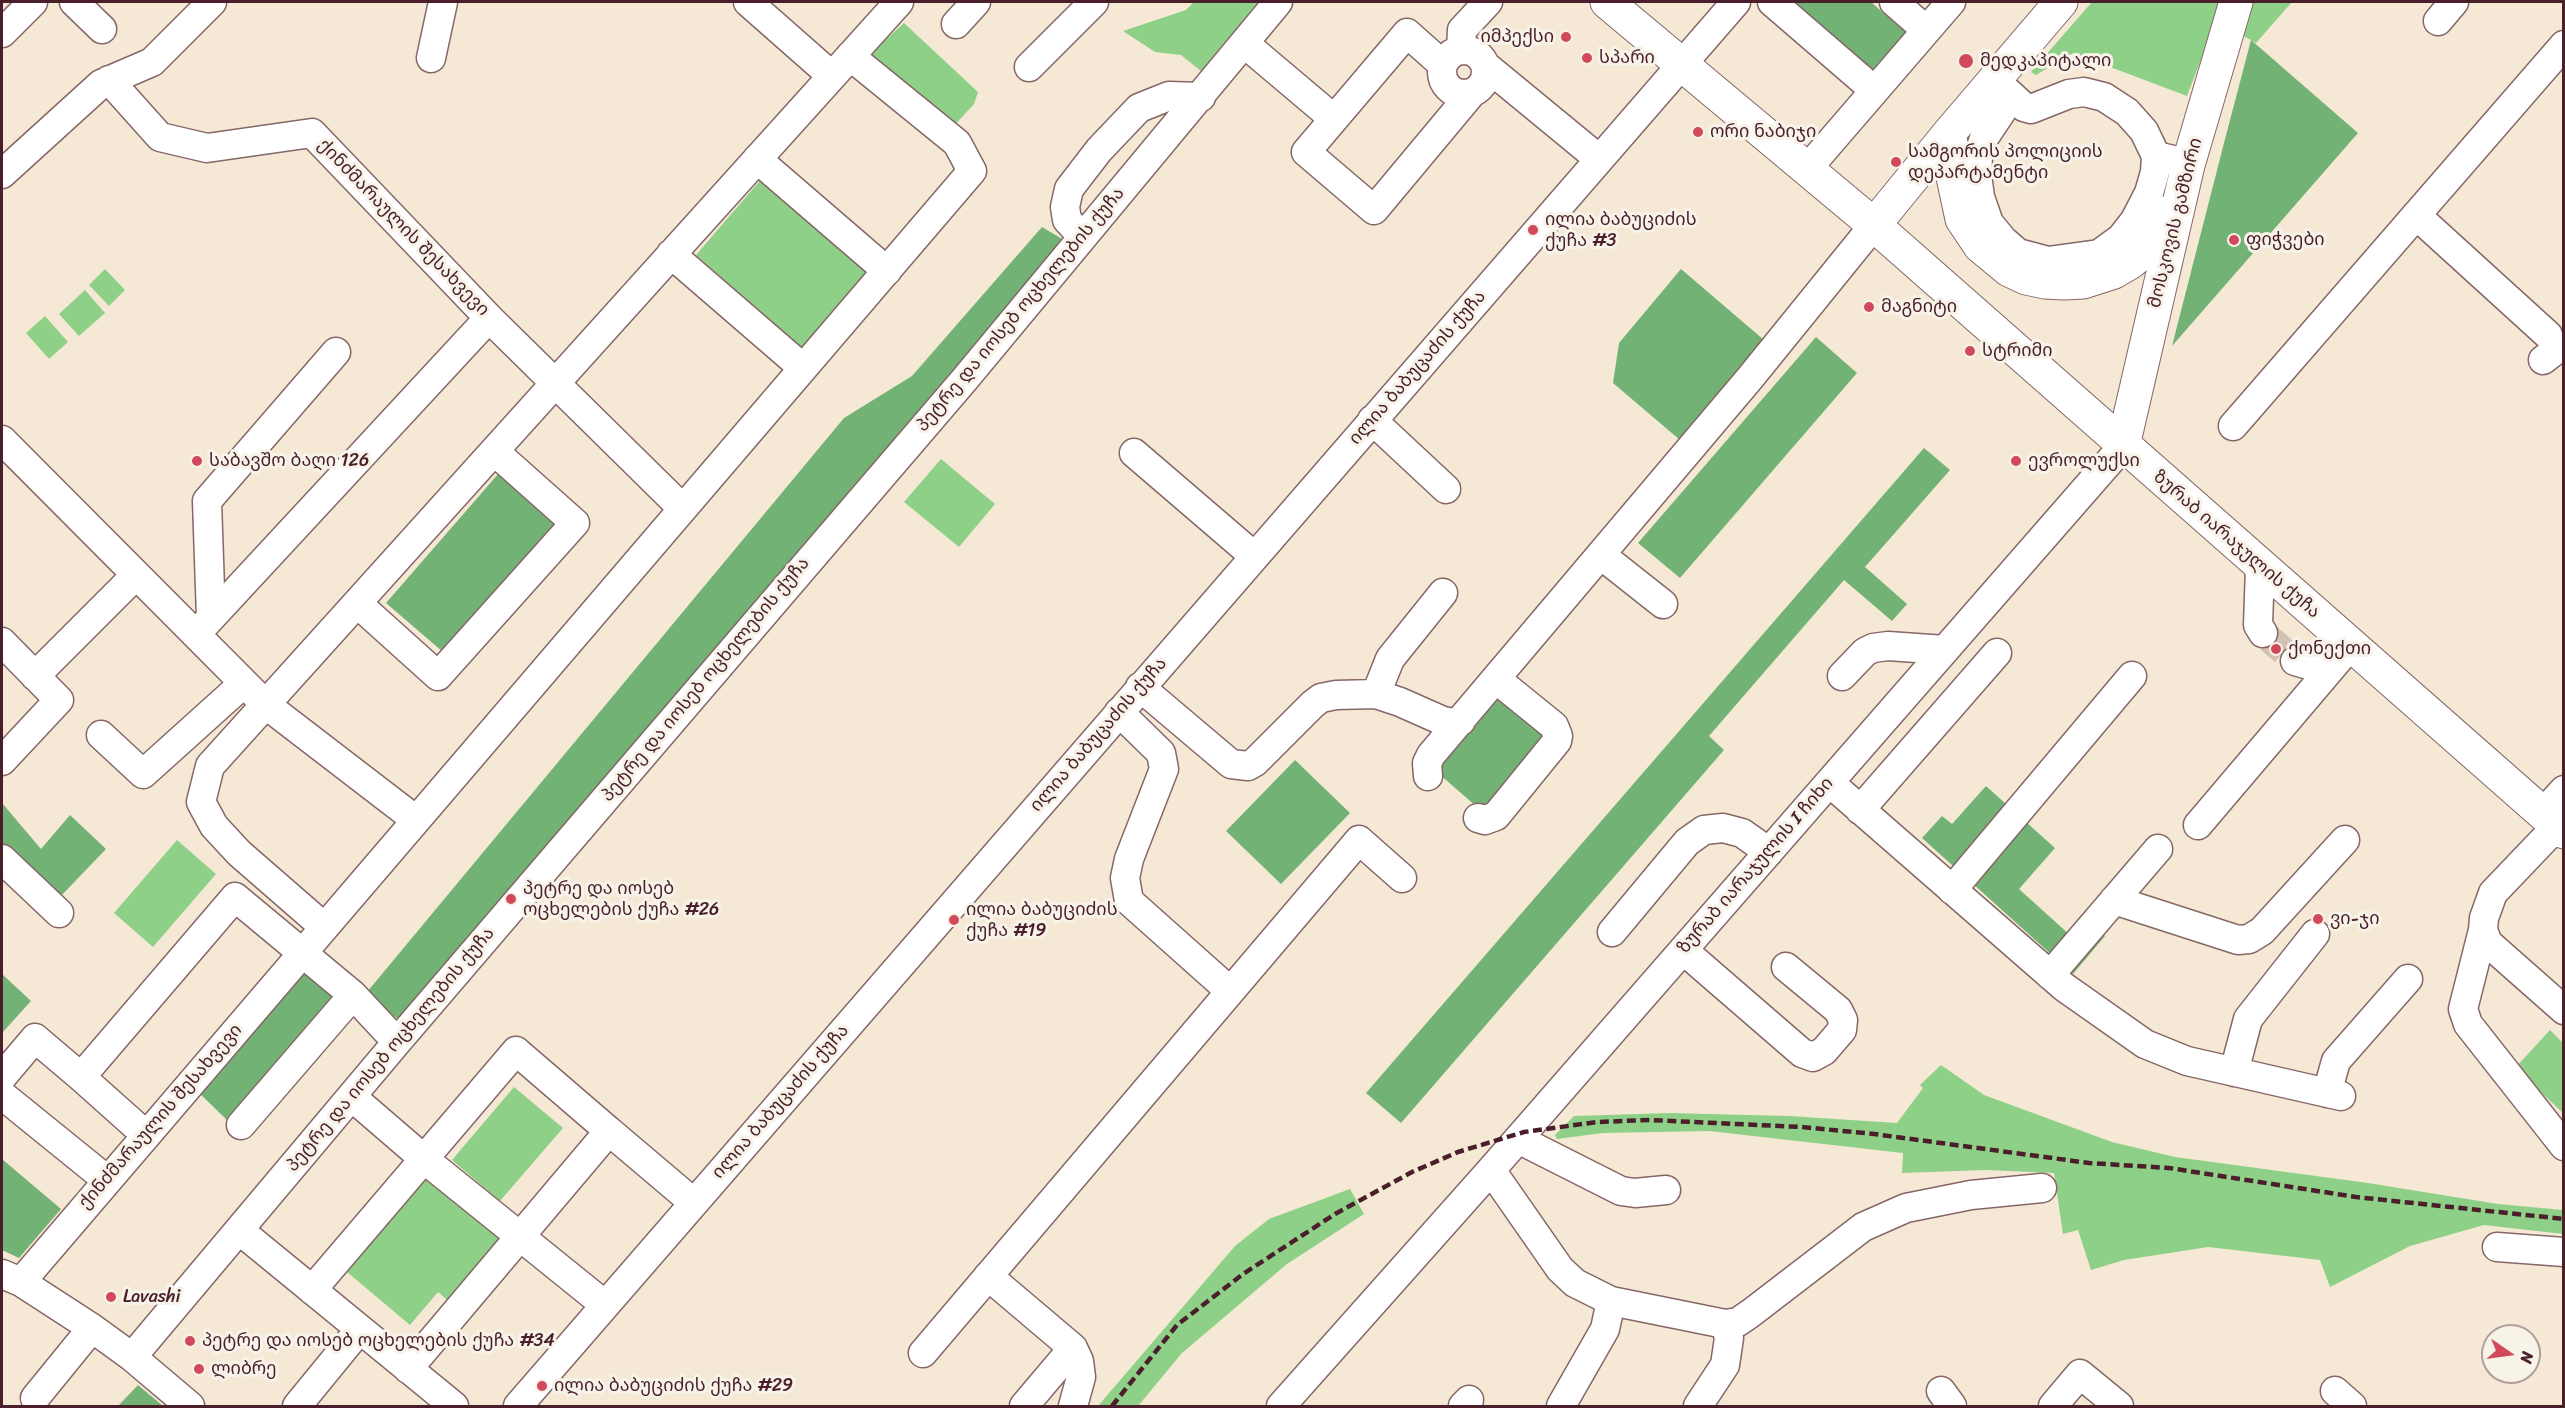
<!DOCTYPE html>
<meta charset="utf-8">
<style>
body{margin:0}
#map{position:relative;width:2565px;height:1408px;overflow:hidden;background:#f5e9d6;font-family:Sriracha,sans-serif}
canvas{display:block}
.frame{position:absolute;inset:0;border:3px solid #4a1f2b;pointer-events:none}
.north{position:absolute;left:2481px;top:1324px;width:60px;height:60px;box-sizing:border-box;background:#f7f3e8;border:2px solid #b29e9c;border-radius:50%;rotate:103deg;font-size:16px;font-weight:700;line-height:24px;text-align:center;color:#4a1f2b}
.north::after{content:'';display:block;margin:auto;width:21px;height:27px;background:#d1495b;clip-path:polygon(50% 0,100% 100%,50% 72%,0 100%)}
</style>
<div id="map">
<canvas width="2565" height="1408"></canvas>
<div class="frame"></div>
<div class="north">N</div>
</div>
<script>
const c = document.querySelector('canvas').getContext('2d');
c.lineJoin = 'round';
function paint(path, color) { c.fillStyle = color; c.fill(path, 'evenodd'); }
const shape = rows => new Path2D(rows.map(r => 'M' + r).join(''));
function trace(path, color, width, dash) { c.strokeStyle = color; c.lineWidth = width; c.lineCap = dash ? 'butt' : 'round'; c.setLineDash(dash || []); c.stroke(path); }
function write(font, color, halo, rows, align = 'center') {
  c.font = font + ' Sriracha,"Noto Sans Georgian",sans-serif'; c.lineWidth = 6; c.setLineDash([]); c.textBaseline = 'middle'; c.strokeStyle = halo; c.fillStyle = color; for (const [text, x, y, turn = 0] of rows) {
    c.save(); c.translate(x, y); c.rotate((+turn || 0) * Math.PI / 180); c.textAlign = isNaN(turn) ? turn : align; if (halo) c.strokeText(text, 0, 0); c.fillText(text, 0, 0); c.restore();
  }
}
const green = shape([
 [1194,2,1258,2,1201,71,1181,55,1155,52,1123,31,1186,10],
 [2092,2,2223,2,2187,96,2073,53,2036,75,2031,72],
 [2253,2,2292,2,2256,43,2242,35],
 [904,23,978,92,974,104,952,128,869,55],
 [764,176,873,272,805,350,696,255],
 [105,269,125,290,109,306,89,285],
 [85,290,105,313,79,336,59,314],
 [45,316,68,342,49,359,26,333],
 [941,459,995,504,959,547,904,502],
 [177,840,216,874,153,947,114,913],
 [2550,1030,2563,1043,2563,1113,2515,1068],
 [1941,1065,1984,1095,2112,1142,2175,1157,2368,1183,2498,1204,2563,1210,2563,1234,2484,1225,2410,1246,2330,1287,2320,1260,2208,1247,2124,1260,2091,1270,2078,1230,2063,1234,2054,1173,1985,1170,1902,1173,1903,1153,1709,1131,1603,1133,1557,1139,1555,1135,1574,1116,1669,1113,1789,1116,1897,1123,1923,1088,1920,1085],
 [514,1087,563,1128,500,1201,452,1160],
 [430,1173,508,1239,453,1305,438,1292,410,1325,347,1272],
 [1350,1189,1364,1214,1287,1264,1182,1353,1138,1406,1098,1406,1235,1246,1269,1219]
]);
const forest = shape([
 [1793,2,1871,2,1906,33,1871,71],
 [2251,40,2358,133,2172,346,2224,143],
 [1042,227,1064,240,412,1013,399,1019,389,1014,367,992,844,418,912,376],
 [1681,269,1764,340,1680,440,1613,383,1619,343],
 [1816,337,1857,373,1680,578,1638,543],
 [1924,448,1950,470,1865,567,1907,604,1892,621,1844,580,1709,736,1724,750,1401,1123,1366,1093],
 [499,473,556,523,443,652,386,603],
 [1495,691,1551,739,1485,814,1430,766],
 [1295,760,1350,813,1281,884,1226,831],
 [1986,786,2055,848,2019,889,2071,936,2086,919,2105,936,2073,974,1922,838,1942,816,1952,824],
 [2,803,41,849,70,815,106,849,59,898,2,843],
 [305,964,344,997,230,1123,194,1088],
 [2,974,31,1001,2,1033],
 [2,1159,61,1209,19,1258,2,1250],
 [138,1385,163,1406,118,1406]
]);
const minorTunnel = shape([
 [2263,633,2295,661]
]);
const minor = shape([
 [74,2,102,29],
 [748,2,832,76],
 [1772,2,1874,90],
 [1894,2,1926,30],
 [2438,21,2454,2],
 [956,24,976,2],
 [2,33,33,2],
 [1244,43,1334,119,1306,152,1374,210,1470,95],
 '1442 72a22 22 0 1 1 44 0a22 22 0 1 1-44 0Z',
 [1461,50,1462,30,1488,2],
 [431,58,443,2],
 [1486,66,1599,159],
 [1029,67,1094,2],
 [109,80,160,137,207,148,312,133,489,318,682,508],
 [1998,83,2024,107,2031,109,2069,94,2084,92,2104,97,2127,112,2144,131,2156,156,2173,160],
 [2012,96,1984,138,1978,157,1977,175,1980,197,1989,223,2003,240,2018,253,2048,261,2099,254,2121,238,2135,220,2149,193,2155,172,2156,156],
 [1334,119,1407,33,1443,65],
 [757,159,887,271],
 [1808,168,1951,2],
 [2,174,101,84,152,62,212,2],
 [2416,215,2548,335],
 [1083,237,1067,220,1065,207,1069,189,1099,150,1139,108,1169,96,1201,97],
 [671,254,803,368],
 [2543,360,2561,346],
 [1372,420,1446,489],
 [2233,426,2564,45],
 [2,440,265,704,416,820],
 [1134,453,1254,556],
 [1601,555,1663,604],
 [2260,567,2258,625,2263,633],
 [357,603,438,676,575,523,494,451],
 [211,618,207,501,336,352],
 [196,634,489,318],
 [2,642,59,700,2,761],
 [2295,661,2305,664,2346,648],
 [35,676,136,575],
 [1842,676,1865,652,1873,648,1888,646,1945,650],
 [1140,687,1231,764,1248,766,1255,762,1313,704,1321,698,1336,695,1376,694,1400,702,1443,721,1454,723,1461,721],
 [1376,694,1390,659,1443,593],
 [1119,712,1161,753,1164,769,1129,859,1125,878,1129,901,1230,991],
 [101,735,143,774,244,683],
 [1428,776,1427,763,1431,755,1750,378,1874,225],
 [1830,783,2064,987,2145,1044,2187,1061,2341,1096],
 [1860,810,1997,653],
 [2542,814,2564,790],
 [1478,818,1485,820,1496,816,1557,741,1558,736,1554,726,1496,679],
 [2198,825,2350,646],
 [2557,826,2493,893,2484,918,2483,930,2488,943,2564,1010],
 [2,859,59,913],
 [1952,890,2132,676],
 [2114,900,2238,940,2249,939,2262,931,2345,840],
 [324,927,239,853,214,826,201,802,210,766,899,2],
 [2483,930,2463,1009,2468,1024,2564,1146],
 [1612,932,1687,842,1704,830,1723,828,1742,833,1769,852],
 [1683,950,1802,1053,1813,1057,1824,1051,1842,1030,1843,1020,1838,1010,1786,967],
 [2050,975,2158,849],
 [2234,1072,2248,1019,2315,934],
 [2,1077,35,1038,81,1077,235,897,353,995,397,1042],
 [81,1077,146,1135],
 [2327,1093,2336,1061,2408,979],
 [2,1095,107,1180],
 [352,1097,424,1159,605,1305],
 [241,1125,353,995],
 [1518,1139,1621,1191,1635,1193,1666,1190],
 [1491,1170,1560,1269,1575,1283,1611,1301,1725,1324,1738,1322,1751,1313,1863,1227,1906,1208,1971,1195,2042,1188],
 [239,1230,454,1406],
 [2497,1247,2564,1252],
 [2,1274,21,1282,92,1328,132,1357,190,1406],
 [988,1276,1073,1348,1079,1361,1081,1377,1073,1406],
 [21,1282,972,171,957,143,850,56],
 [312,1290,516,1051,609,1131],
 [923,1353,1359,840,1402,878],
 [132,1357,397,1042,965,379,1278,2],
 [408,1369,609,1131,694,1203],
 [1941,1391,1952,1406],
 [2335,1391,2352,1406],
 [35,1398,92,1328],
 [297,1406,360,1329],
 [518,1406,1736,2],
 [1024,1406,1073,1348],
 [1281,1406,1491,1170,2123,446],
 [1463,1406,1469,1400],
 [1561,1406,1605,1329,1611,1301],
 [1698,1406,1725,1365,1729,1338,1725,1324],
 [2053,1406,2080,1374,2119,1406]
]);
const major = shape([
 [1607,2,1874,225,2564,832],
 [1950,132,1953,177,1962,219,1980,246,2009,270,2026,278,2045,282,2064,283,2083,282,2114,272,2131,262,2149,246,2169,212],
 [1874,225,1950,132,2061,2],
 [2123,446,2188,165,2236,2]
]);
const rail = shape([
 [1112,1406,1177,1325,1243,1274,1335,1214,1412,1172,1458,1152,1524,1132,1597,1122,1650,1120,1802,1127,1874,1134,2089,1163,2169,1168,2356,1197,2564,1219]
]);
const markers = [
 [1566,37,6,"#d1495b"],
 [1587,58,6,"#d1495b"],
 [1966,61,8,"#d1495b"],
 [1698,132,6,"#d1495b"],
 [1896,162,6,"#d1495b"],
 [1533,230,6,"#d1495b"],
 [2234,240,6,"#d1495b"],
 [1869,307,6,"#d1495b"],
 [1970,351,6,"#d1495b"],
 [197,461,6,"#d1495b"],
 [2016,461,6,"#d1495b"],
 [2276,649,6,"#d1495b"],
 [511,899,6,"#d1495b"],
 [2318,919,6,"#d1495b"],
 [954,920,6,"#d1495b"],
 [111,1297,6,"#d1495b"],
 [190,1341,6,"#d1495b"],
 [199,1369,6,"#d1495b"],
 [542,1386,6,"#d1495b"]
];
const poiNames = [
 ["იმპექსი",1554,37,"right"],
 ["სპარი",1599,58],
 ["მედკაპიტალი",1980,61],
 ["ორი ნაბიჯი",1710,132],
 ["სამგორის პოლიციის",1908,152],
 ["დეპარტამენტი",1908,173],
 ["ილია ბაბუციძის",1545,220],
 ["ქუჩა #3",1545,241],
 ["ფიჭვები",2246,240],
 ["მაგნიტი",1881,307],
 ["სტრიმი",1982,351],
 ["საბავშო ბაღი 126",209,461],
 ["ევროლუქსი",2028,461],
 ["ქონექთი",2288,649],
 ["პეტრე და იოსებ",523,889],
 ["ოცხელების ქუჩა #26",523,910],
 ["ილია ბაბუციძის",966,910],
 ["ქუჩა #19",966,931],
 ["ვი-ჯი",2330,919],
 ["Lavashi",123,1297],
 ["პეტრე და იოსებ ოცხელების ქუჩა #34",202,1341],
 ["ლიბრე",211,1369],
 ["ილია ბაბუციძის ქუჩა #29",554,1386]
];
const streetNames = [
 ["მოსკოვის გამზირი",2176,223,-76],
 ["ქინძმარაულის შესახვევი",403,228,46],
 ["პეტრე და იოსებ ოცხელების ქუჩა",1021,310,-50],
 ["ილია ბაბუცაძის ქუჩა",1418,368,-49],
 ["ზურაბ იარაჯულის ქუჩა",2236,545,41],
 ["პეტრე და იოსებ ოცხელების ქუჩა",706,680,-50],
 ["ილია ბაბუცაძის ქუჩა",1099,735,-49],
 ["ზურაბ იარაჯულის I ჩიხი",1756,866,-49],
 ["პეტრე და იოსებ ოცხელების ქუჩა",391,1050,-50],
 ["ილია ბაბუცაძის ქუჩა",781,1102,-49],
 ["ქინძმარაულის შესახვევი",161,1117,-49]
];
paint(green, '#8ed087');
paint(forest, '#72b274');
trace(minorTunnel, '#d3c1b4', 28, [28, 14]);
trace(minor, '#866667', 31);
trace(major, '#866667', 35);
trace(minor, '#fff', 28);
trace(major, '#fff', 33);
trace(rail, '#4a1f2b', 4.5, [9, 4.5]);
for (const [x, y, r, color] of markers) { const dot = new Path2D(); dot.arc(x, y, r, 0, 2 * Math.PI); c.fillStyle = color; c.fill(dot); trace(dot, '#f7f3e8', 2); }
write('18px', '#4a1f2b', '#f7f3e8', poiNames, 'left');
write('18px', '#4a1f2b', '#f7f3e8', streetNames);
</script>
